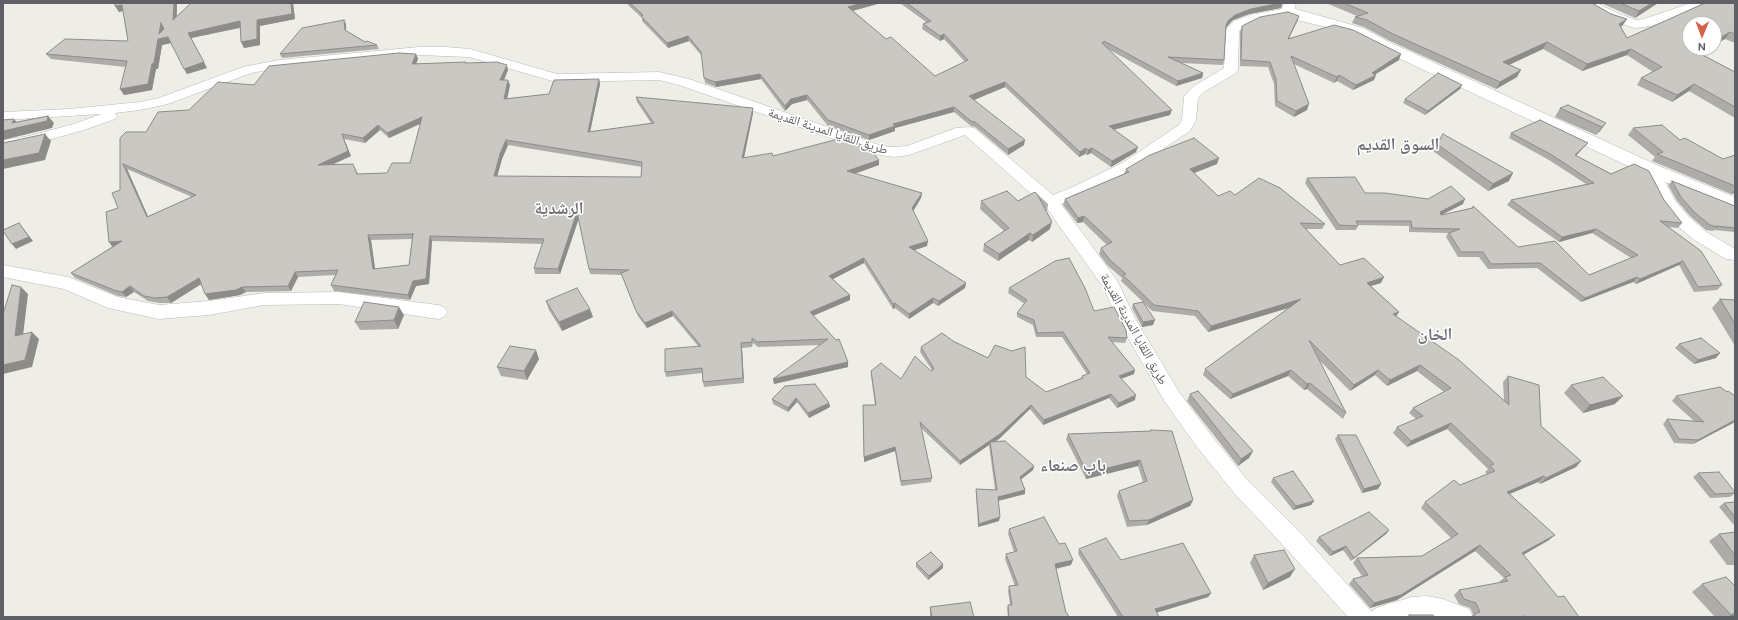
<!DOCTYPE html>
<meta charset="utf-8">
<style>
body{margin:0}
#map{position:relative;width:1738px;height:620px;overflow:hidden;background:#eeeee7;font-family:Ubuntu,sans-serif}
canvas{display:block}
.frame{position:absolute;inset:0;border:4px solid #5e6065;pointer-events:none}
.north{position:absolute;left:1682px;top:16px;width:40px;height:40px;box-sizing:border-box;background:#fff;border:1px solid #bfbfc1;border-radius:50%;rotate:181deg;font-size:11px;font-weight:700;line-height:16px;text-align:center;color:#5e6065}
.north::after{content:'';display:block;margin:auto;width:14px;height:18px;background:#d56146;clip-path:polygon(50% 0,100% 100%,50% 72%,0 100%)}
</style>
<div id="map">
<canvas width="1738" height="620"></canvas>
<div class="frame"></div>
<div class="north">N</div>
</div>
<script>
const c = document.querySelector('canvas').getContext('2d');
c.lineJoin = 'round';
const shape = rows => new Path2D(rows.map(r => 'M' + r).join(''));
function trace(path, color, width, dash) { c.strokeStyle = color; c.lineWidth = width; c.lineCap = dash ? 'butt' : 'round'; c.setLineDash(dash || []); c.stroke(path); }
function paint(path, color) { c.fillStyle = color; c.fill(path, 'evenodd'); }
function write(font, color, halo, rows, align = 'center') {
  c.font = font + ' Ubuntu,"Noto Naskh Arabic",sans-serif'; c.lineWidth = 3; c.setLineDash([]); c.textBaseline = 'middle'; c.strokeStyle = halo; c.fillStyle = color; for (const [text, x, y, turn = 0] of rows) {
    c.save(); c.translate(x, y); c.rotate((+turn || 0) * Math.PI / 180); c.textAlign = isNaN(turn) ? turn : align; if (halo) c.strokeText(text, 0, 0); c.fillText(text, 0, 0); c.restore();
  }
}
const minor = shape([
 [1284,3,1296,3,1293,15,1258,21,1244,27,1239,31,1238,70,1236,73,1204,92,1198,98,1196,120,1190,131,1134,168,1087,194,1061,204,1118,282,1135,318,1179,392,1211,435,1248,481,1297,529,1372,612,1374,609,1382,606,1412,597,1427,596,1443,599,1469,609,1473,617,1348,617,1281,543,1234,493,1197,447,1165,402,1117,319,1104,288,1045,206,965,135,909,155,894,157,880,155,679,85,659,80,556,82,469,57,419,55,279,68,251,73,168,104,140,110,115,113,117,116,115,119,84,130,30,145,3,150,3,140,29,136,74,124,101,114,3,120,3,112,69,109,140,102,159,98,243,67,279,60,419,47,446,47,470,49,557,74,659,72,689,79,882,146,894,147,907,146,956,128,969,127,974,128,1053,195,1075,186,1124,162,1179,125,1182,120,1184,97,1186,94,1194,86,1224,68,1226,30,1228,27,1234,21,1250,15,1282,9,1284,3],
 [1582,3,1597,3,1617,13,1636,20,1644,19,1691,3,1709,3,1707,6,1651,26,1635,28,1607,19,1584,6,1582,3],
 [1652,165,1657,167,1676,202,1689,217,1705,231,1735,249,1735,260,1726,259,1693,239,1677,225,1661,204,1644,170,1647,167,1652,165],
 [3,265,68,277,118,297,159,305,209,301,264,293,339,292,438,305,444,307,447,312,444,317,438,319,339,304,264,305,209,315,159,319,108,308,64,289,3,277,3,265]
]);
const tertiary = shape([
 [1289,7,1363,28,1389,42,1659,166,1735,197,1735,210,1645,174,1377,48,1351,34,1338,30,1289,18,1284,15,1281,12,1284,9,1289,7]
]);
const wall = shape([
 [115,3,177,3,177,17,191,3,293,3,295,19,260,26,260,45,244,48,240,28,191,38,207,68,187,74,171,43,162,45,158,69,156,69,152,90,124,95,126,67,51,59,46,54,128,41,123,11,119,12,115,6],
 [626,3,881,3,853,11,886,39,935,76,965,62,944,39,940,41,922,29,923,24,926,22,900,3,1283,3,1281,8,1249,14,1233,20,1226,28,1224,60,1223,65,1181,63,1203,73,1202,78,1176,86,1108,49,1170,115,1114,130,1136,152,1111,167,1091,153,1087,155,1085,154,1079,157,1005,87,974,100,1024,145,1008,155,975,127,971,126,954,112,895,128,895,131,869,140,828,126,807,100,792,104,785,111,761,79,716,87,705,83,702,56,689,41,668,48,642,21,642,18],
 [1326,3,1592,3,1611,14,1627,19,1622,26,1621,27,1627,38,1735,3,1735,43,1725,39,1714,45,1714,24,1690,48,1708,48,1699,53,1735,72,1735,118,1689,91,1672,102,1637,85,1641,78,1653,72,1627,55,1582,71,1543,49,1509,65,1517,77,1496,89,1390,41,1364,27,1352,23,1355,17,1357,16],
 [1601,3,1658,3,1635,18],
 [1299,16,1289,38,1399,60,1375,74,1374,80,1353,90,1337,81,1334,83,1294,64,1307,110,1294,117,1275,106,1274,84,1268,67,1240,66,1240,32,1242,26],
 [344,20,346,24,346,31,365,42,377,45,379,49,282,58,280,54],
 [416,54,418,59,416,64,466,63,508,70,504,80,510,85,507,99,549,94,599,79,600,84,590,132,651,123,637,102,636,97,753,113,744,157,773,156,879,165,855,174,922,193,921,198,913,211,927,246,914,250,966,283,965,288,938,306,933,303,909,319,895,308,893,309,864,263,833,279,850,295,850,300,813,316,848,362,848,367,774,384,821,345,758,347,753,343,752,347,742,348,744,383,704,387,703,382,702,373,666,377,665,372,698,346,673,316,647,328,638,316,622,275,590,274,579,218,560,274,535,274,534,268,543,244,432,241,429,284,416,286,410,300,334,291,331,285,335,275,298,277,291,291,246,292,240,295,209,300,201,284,171,303,159,303,148,301,134,292,126,297,118,296,75,278,71,273,112,247,120,190,120,138,146,132,189,110,254,85],
 [420,124,410,163,387,173,358,174,353,164,332,165,351,156,344,139,365,143,380,130,389,138],
 [508,145,642,167,641,177,497,176,502,159],
 [127,169,192,197,148,217],
 [412,239,409,265,375,269,371,240],
 [1462,85,1460,89,1425,115,1403,103,1405,99],
 [1560,108,1606,123,1600,131,1596,135,1555,117],
 [1633,128,1680,140,1723,159,1735,155,1735,193,1731,194,1652,161,1655,157,1628,135],
 [1511,133,1588,143,1584,147,1576,156,1664,200,1682,223,1678,228,1668,227,1722,285,1717,290,1694,292,1679,265,1636,284,1633,282,1581,302,1537,268,1488,269,1479,257,1458,257,1446,237,1448,233,1409,232,1409,226,1358,225,1356,230,1336,230,1305,183,1307,178,1365,193,1463,204,1441,215,1471,208,1473,206,1518,247,1589,275,1631,258,1592,233,1559,242,1507,205,1511,200,1586,184,1549,160,1509,138],
 [1437,144,1509,181,1488,191,1433,151],
 [1217,164,1194,173,1218,196,1235,195,1325,224,1322,229,1306,229,1340,265,1381,283,1371,286,1399,312,1396,316,1504,400,1503,382,1508,376,1541,426,1581,461,1576,467,1540,484,1538,482,1510,494,1549,540,1523,555,1558,597,1579,617,1471,617,1473,614,1470,608,1459,604,1454,595,1459,590,1500,583,1499,582,1504,578,1475,551,1397,600,1370,608,1349,584,1353,579,1362,576,1353,563,1357,558,1422,556,1451,538,1421,508,1425,502,1460,485,1487,474,1485,472,1488,469,1447,429,1407,447,1393,433,1397,427,1416,419,1409,413,1413,408,1444,392,1417,371,1387,386,1375,375,1350,391,1318,359,1346,413,1343,419,1307,389,1304,390,1288,376,1230,399,1203,375,1205,369,1289,308,1208,332,1195,316,1152,311,1144,303,1153,325,1142,327,1132,308,1133,304,1143,302,1121,281,1122,278,1107,265,1099,254,1101,248,1107,245,1083,222,1077,223,1063,205,1065,199,1124,174,1126,169],
 [1672,181,1735,206,1735,232,1714,230,1713,231,1706,230,1690,216,1677,201,1668,185],
 [1035,192,1048,204,1047,211,1046,210,1050,229,1032,242,1029,240,998,261,983,251,984,244,1004,231,980,209,981,201,1018,201],
 [1009,288,1094,311,1127,338,1125,343,1112,342,1134,374,1121,379,1135,400,1117,408,1109,398,1043,425,1030,409,999,439,994,442,1034,466,1033,470,1021,479,1025,490,1025,494,998,501,999,521,978,527,976,493,976,489,995,490,989,445,960,465,921,428,932,478,931,482,901,486,895,451,864,462,863,405,875,405,871,375,871,371,901,379,931,371,932,370,920,352,921,347,953,341,1026,377,1046,392,1081,378,1082,376,1087,374,1062,337,1036,337,1033,325,1017,317,1017,313,1025,304,1008,293],
 [1720,299,1735,300,1735,346,1712,308],
 [546,301,593,317,562,331,549,310],
 [404,315,398,329,360,330,355,322],
 [1679,344,1716,358,1694,364,1675,348],
 [539,359,527,380,501,376,497,367],
 [815,384,829,403,830,407,809,418,797,402,788,412,773,404,772,399],
 [1571,385,1615,404,1583,413,1564,393],
 [1727,392,1735,396,1735,422,1693,444,1674,443,1663,424,1667,419,1694,421,1672,401,1676,396],
 [1190,394,1253,451,1249,458,1238,466,1187,401],
 [1151,430,1193,500,1190,506,1147,525,1127,527,1117,496,1119,491,1143,482,1138,466,1086,479,1066,439,1068,434,1151,431],
 [1338,435,1381,484,1378,489,1362,493,1335,439],
 [1698,473,1735,492,1735,493,1730,497,1710,498,1693,477],
 [1273,478,1314,501,1311,505,1293,510,1271,482],
 [1735,502,1735,524,1733,524,1719,507,1724,503],
 [1009,529,1071,565,1056,569,1066,613,1069,617,1008,617,1007,610,1008,605,1010,605,1008,591,1009,586,1015,586,1005,559,1006,554,1014,552,1008,534],
 [1389,530,1386,534,1351,561,1343,550,1330,556,1316,541,1319,537],
 [1735,532,1735,565,1727,565,1709,541,1719,534],
 [1079,549,1121,560,1211,593,1208,597,1156,613,1159,617,1118,617,1078,554],
 [1254,555,1290,577,1263,590,1250,563],
 [916,563,943,564,943,568,928,580,916,567],
 [1702,584,1735,617,1715,617,1692,592],
 [930,607,974,617,930,617]
]);
const shadedWall = shape([
 [174,3,177,3,176,26,173,20],
 [291,3,293,3,295,19,260,26,260,45,244,48,241,42,257,20],
 [862,3,881,3,848,12,848,7],
 [1282,3,1281,8,1249,14,1233,20,1227,26,1224,30,1226,25,1228,21,1235,15,1251,9],
 [1652,3,1658,3,1635,18,1639,11],
 [122,5,126,10,119,12,115,6],
 [1299,16,1297,22,1286,44,1288,39],
 [1627,19,1622,26,1615,30,1619,24],
 [344,20,346,24,346,34,345,30],
 [240,21,243,27,191,38,207,68,187,74,184,69,188,33],
 [161,23,171,43,162,45,158,69,156,69,152,90,124,95,120,89,152,64],
 [1730,32,1725,39,1714,45,1714,41],
 [944,34,944,39,940,41,940,36],
 [688,36,689,41,668,48,667,43],
 [1547,42,1543,49,1500,69,1503,62],
 [1700,48,1708,48,1690,58,1695,51],
 [1631,49,1627,55,1582,71,1587,64],
 [416,54,418,59,414,69,412,64],
 [1401,54,1399,60,1371,77,1376,75,1374,80,1353,90,1356,85,1372,73],
 [507,65,508,70,502,85,500,80],
 [1521,70,1517,77,1496,89,1500,82],
 [1203,73,1202,78,1176,86,1178,81],
 [760,74,761,79,716,87,715,82],
 [1339,75,1337,81,1334,83,1337,77],
 [599,79,600,84,589,137,588,132],
 [508,80,510,85,506,104,504,99],
 [1005,82,1005,87,969,102,969,96],
 [1694,84,1689,91,1672,102,1677,95],
 [1462,85,1460,89,1425,115,1428,111],
 [807,95,807,100,792,104,785,111,785,106,791,99],
 [1309,104,1307,110,1294,117,1296,111],
 [954,107,954,112,895,128,895,131,869,140,869,135,893,124],
 [753,108,753,113,743,163,742,158],
 [1172,110,1170,115,1108,131,1109,126],
 [48,116,54,123,52,128,3,140,3,131,12,123,14,119,20,126],
 [422,117,424,122,389,138,387,133],
 [1606,123,1600,131,1596,135,1602,127],
 [378,125,380,130,365,143,363,138],
 [45,134,51,141,45,160,3,169,3,160],
 [342,134,351,156,320,170,318,165],
 [506,140,508,145,502,159,496,181,494,176,500,154],
 [1025,140,1024,145,1008,155,1008,149],
 [1588,143,1584,147,1572,160,1575,155],
 [1138,147,1136,152,1111,167,1112,161],
 [1086,148,1085,154,1079,157,1080,152],
 [1092,148,1091,153,1087,155,1088,150],
 [1219,158,1217,164,1189,175,1190,169],
 [879,160,879,165,847,176,847,171],
 [123,164,127,169,151,223,147,217],
 [1513,173,1509,181,1488,191,1493,184],
 [1735,190,1735,193,1731,194],
 [922,193,921,198,912,213,912,208],
 [1465,199,1463,204,1437,217,1440,212],
 [577,212,579,218,560,274,558,269],
 [1084,216,1083,222,1077,223,1078,218],
 [1052,222,1050,229,1032,242,1033,235],
 [19,223,33,241,16,249,12,244],
 [1596,229,1592,233,1559,242,1562,237],
 [1030,233,1029,240,998,261,999,254],
 [368,235,371,240,376,275,373,269],
 [430,236,432,241,429,284,416,286,410,300,408,295],
 [122,241,113,248,109,242],
 [928,241,927,246,909,252,909,247],
 [864,258,864,263,829,281,829,276],
 [1683,261,1679,265,1636,284,1640,279],
 [295,272,298,277,291,291,288,286],
 [1384,277,1381,283,1364,288,1367,283],
 [1637,277,1633,282,1581,302,1585,298],
 [199,278,203,283,171,303,167,297],
 [966,283,965,288,938,306,939,301],
 [130,286,134,292,126,297,122,292],
 [21,287,28,294,22,344,15,336],
 [242,287,246,292,240,295,209,300,205,294],
 [850,295,850,300,810,317,810,312],
 [933,298,933,303,909,319,909,314],
 [1301,299,1298,305,1208,332,1211,326],
 [895,303,895,308,893,309,893,304],
 [399,307,404,315,398,329,394,320],
 [590,309,593,317,562,331,559,322],
 [672,311,673,316,647,328,645,323],
 [1399,312,1395,318,1393,314],
 [1155,320,1153,325,1142,327,1143,322],
 [32,332,39,339,32,367,3,374,3,365],
 [741,343,742,348,744,383,743,378],
 [536,350,539,359,527,380,524,371],
 [1720,353,1716,358,1694,364,1698,360],
 [848,362,848,367,774,384,773,379],
 [1420,365,1417,371,1387,386,1390,380],
 [1135,370,1134,374,1117,380,1119,376],
 [1291,370,1288,376,1230,399,1233,394],
 [1378,370,1375,375,1350,391,1354,385],
 [1310,383,1307,389,1304,390,1307,384],
 [1111,394,1109,398,1043,425,1044,420],
 [1136,395,1135,400,1117,408,1119,403],
 [1623,396,1615,404,1583,413,1590,405],
 [796,398,797,402,788,412,788,408],
 [829,403,830,407,809,418,808,413],
 [1031,405,1030,409,999,439,990,445,990,442,989,445,960,465,960,461],
 [1735,420,1735,422,1693,444,1698,440],
 [1451,423,1447,429,1407,447,1411,441],
 [895,447,895,451,864,462,864,457],
 [1253,451,1249,458,1238,466,1241,459],
 [1140,460,1138,466,1086,479,1087,473],
 [1581,461,1576,467,1540,484,1546,478],
 [1034,466,1033,470,1019,481,1020,477],
 [1544,476,1538,482,1502,497,1507,492],
 [1381,484,1378,489,1362,493,1364,489],
 [1025,490,1025,494,997,501,998,497],
 [1193,500,1190,506,1147,525,1149,520],
 [1314,501,1311,505,1293,510,1296,506],
 [1000,517,999,521,978,527,979,524],
 [1389,530,1386,534,1351,561,1354,558],
 [1555,535,1549,540,1516,559,1522,553],
 [1480,545,1475,551,1397,600,1370,608,1374,603],
 [1346,546,1343,550,1330,556,1333,552],
 [1073,560,1071,565,1053,569,1055,564],
 [943,564,943,568,928,580,929,576],
 [1295,569,1290,577,1263,590,1268,583],
 [1211,593,1208,597,1152,614,1155,609],
 [1735,613,1735,617,1727,617]
]);
const building = shape([
 [115,3,174,3,173,20,191,3,291,3,292,14,257,20,257,39,241,42,240,21,188,33,204,62,184,69,168,37,158,39,154,63,152,64,148,84,120,89,127,61,46,54,65,39,128,41,122,5,115,6,115,3],
 [161,23,164,29,159,34,161,23],
 [630,3,862,3,848,7,886,39,891,37,935,76,968,60,944,34,940,36,923,24,931,21,907,3,1281,3,1251,9,1235,15,1228,21,1226,25,1224,60,1168,57,1203,73,1178,81,1104,41,1102,43,1172,110,1109,126,1138,147,1112,161,1092,148,1088,150,1086,148,1080,152,1005,82,969,96,1025,140,1008,149,975,122,971,121,954,107,893,124,895,126,869,135,828,120,807,95,791,99,785,106,760,74,715,82,704,78,701,52,688,36,667,43,641,16,643,15,630,3],
 [1344,3,1592,3,1611,14,1627,19,1619,24,1627,38,1705,3,1735,3,1735,34,1730,32,1714,41,1714,24,1690,24,1690,48,1700,48,1695,51,1735,72,1735,107,1694,84,1677,95,1641,78,1662,67,1631,49,1587,64,1547,42,1503,62,1521,70,1500,82,1393,34,1367,20,1355,17,1368,13,1344,3],
 [1620,3,1652,3,1639,11,1620,3],
 [1288,12,1299,16,1288,39,1334,25,1353,30,1401,54,1372,73,1376,75,1356,85,1339,75,1337,77,1291,56,1309,104,1296,111,1277,101,1276,79,1270,62,1241,60,1242,26,1260,17,1288,12],
 [344,20,345,30,365,42,367,41,377,45,280,54,302,28,344,20],
 [399,53,416,54,412,64,466,62,465,63,497,62,507,65,500,80,508,80,504,99,549,94,554,80,599,79,588,132,654,123,636,97,753,108,742,158,772,153,773,156,842,138,868,147,879,160,847,171,922,193,912,208,928,241,909,247,966,283,939,301,933,298,909,314,895,303,893,304,864,258,829,276,850,295,810,312,836,340,839,339,848,362,773,379,828,339,757,342,752,338,752,342,741,343,743,378,703,382,702,368,665,372,665,349,701,346,672,311,645,323,636,311,621,273,629,270,589,269,577,212,558,269,534,268,544,239,430,236,426,279,413,281,408,295,331,285,338,270,295,272,288,286,242,287,236,290,205,294,199,278,167,297,155,298,144,296,130,286,122,292,114,290,71,273,122,241,109,242,106,212,118,208,112,193,120,190,120,138,126,132,146,132,158,112,189,110,218,82,254,85,269,66,399,53],
 [422,117,410,163,392,163,387,173,357,174,353,164,318,165,348,151,342,134,363,138,378,125,387,133,422,117],
 [506,140,642,162,641,177,494,176,500,154,506,140],
 [123,164,196,195,147,217,123,164],
 [413,234,409,265,373,269,368,235,413,234],
 [1438,73,1462,85,1428,111,1405,99,1438,73],
 [1568,105,1606,123,1602,127,1560,108,1568,105],
 [48,116,47,121,3,131,3,120,14,119,12,123,48,116],
 [1540,120,1588,143,1575,155,1611,174,1634,164,1649,171,1664,200,1682,223,1660,221,1701,251,1722,285,1698,287,1683,261,1640,279,1637,277,1585,298,1540,263,1491,264,1483,252,1461,252,1449,233,1460,229,1412,228,1411,221,1356,221,1358,226,1339,225,1307,178,1355,177,1365,193,1385,193,1428,199,1451,186,1465,199,1440,212,1441,215,1473,208,1473,206,1518,247,1555,241,1589,275,1638,255,1596,229,1562,237,1511,200,1594,183,1552,155,1511,133,1540,120],
 [1662,125,1680,140,1685,138,1723,159,1735,155,1735,186,1657,154,1663,152,1633,128,1662,125],
 [45,134,39,153,3,160,3,143,45,134],
 [1443,134,1513,173,1493,184,1437,144,1443,134],
 [1194,138,1219,158,1190,169,1218,196,1230,191,1235,195,1259,178,1280,188,1325,224,1300,223,1340,265,1364,258,1384,277,1367,283,1399,312,1393,314,1459,360,1509,405,1508,376,1539,385,1541,426,1581,461,1546,478,1544,476,1507,492,1555,535,1522,553,1558,597,1564,596,1579,617,1526,617,1525,616,1518,617,1476,617,1474,614,1480,612,1476,603,1464,599,1459,590,1508,581,1505,577,1511,575,1480,545,1401,595,1374,603,1353,579,1368,575,1357,558,1422,556,1458,534,1425,502,1454,480,1460,485,1495,471,1490,466,1494,464,1451,423,1411,441,1397,427,1423,416,1413,408,1451,388,1420,365,1390,380,1378,370,1354,385,1309,340,1346,413,1310,383,1307,384,1291,370,1233,394,1205,369,1301,299,1211,326,1198,311,1154,305,1123,275,1126,274,1109,259,1101,248,1112,242,1084,216,1078,218,1065,199,1129,172,1126,169,1150,155,1194,138],
 [1672,181,1735,206,1735,228,1716,226,1717,227,1710,225,1694,212,1681,197,1672,181],
 [1007,191,1018,201,1035,192,1037,194,1052,222,1033,235,1030,233,999,254,984,244,1009,228,981,201,1007,191],
 [19,223,29,237,12,244,3,231,3,230,19,223],
 [1069,258,1085,288,1094,311,1114,307,1126,330,1127,338,1108,337,1135,370,1119,376,1136,395,1119,403,1111,394,1044,420,1031,405,1000,434,960,461,920,422,932,478,901,481,895,447,864,457,863,405,876,405,871,371,881,363,901,379,915,356,931,371,934,369,921,347,942,333,953,341,988,358,995,345,1012,351,1025,347,1026,377,1046,392,1083,378,1082,376,1090,373,1063,332,1037,333,1034,320,1017,313,1027,300,1009,288,1055,261,1069,258],
 [12,285,21,287,15,336,32,332,25,360,3,365,3,314,12,285],
 [577,288,590,309,559,322,546,301,577,288],
 [1720,299,1735,300,1735,324,1720,299],
 [364,302,399,307,394,320,355,322,364,302],
 [1143,302,1155,320,1143,322,1133,304,1143,302],
 [1701,338,1720,353,1698,360,1679,344,1701,338],
 [510,346,536,350,524,371,497,367,510,346],
 [1603,377,1623,396,1590,405,1571,385,1603,377],
 [815,384,829,403,808,413,796,398,788,408,772,399,785,386,815,384],
 [1720,387,1727,392,1728,391,1735,396,1735,420,1698,440,1679,439,1667,419,1704,422,1676,396,1720,387],
 [1198,391,1253,451,1241,459,1190,394,1198,391],
 [1151,430,1172,431,1193,500,1149,520,1129,521,1119,491,1147,481,1140,460,1087,473,1068,434,1151,431,1151,430],
 [1338,435,1356,435,1381,484,1364,489,1338,435],
 [1005,441,1034,466,1020,477,1025,490,998,497,1000,517,979,524,976,489,997,490,990,442,1005,441],
 [1293,471,1314,501,1296,506,1273,478,1293,471],
 [1719,472,1735,492,1735,493,1715,494,1698,473,1719,472],
 [1735,502,1735,517,1724,503,1735,502],
 [1369,512,1389,530,1354,558,1346,546,1333,552,1319,537,1369,512],
 [1044,517,1059,544,1065,543,1073,560,1055,564,1066,613,1067,613,1069,617,1009,617,1008,605,1012,605,1009,586,1018,585,1006,554,1017,551,1009,529,1044,517],
 [1735,532,1735,555,1719,534,1735,532],
 [1106,538,1121,560,1183,543,1211,593,1155,609,1159,617,1123,617,1079,549,1106,538],
 [1284,550,1295,569,1268,583,1254,555,1284,550],
 [931,552,943,564,929,576,916,563,931,552],
 [1726,577,1735,586,1735,613,1731,615,1702,584,1726,577],
 [970,602,974,617,932,617,930,607,970,602],
 [1409,615,1433,615,1434,617,1410,617,1409,615]
]);
const streetNames = [
 ["طريق اللقايا المدينة القديمة",828,131,18],
 ["طريق اللقايا المدينة القديمة",1134,329,61]
];
const districtNames = [
 ["السوق القديم",1398,144],
 ["الرشدية",559,208],
 ["الخان",1435,334],
 ["باب صنعاء",1073,465]
];
trace(minor, '#b7b8bb', 1);
trace(tertiary, '#b7b8bb', 1);
paint(minor, '#fff');
paint(tertiary, '#fff');
paint(wall, '#aeaca8');
paint(shadedWall, '#8d8c88');
paint(building, '#cac8c3');
trace(building, '#8d8c88', 1);
write('13px', '#5e6065', '#fff', streetNames);
write('bold 17px', '#6f7277', '#fff', districtNames);
</script>
